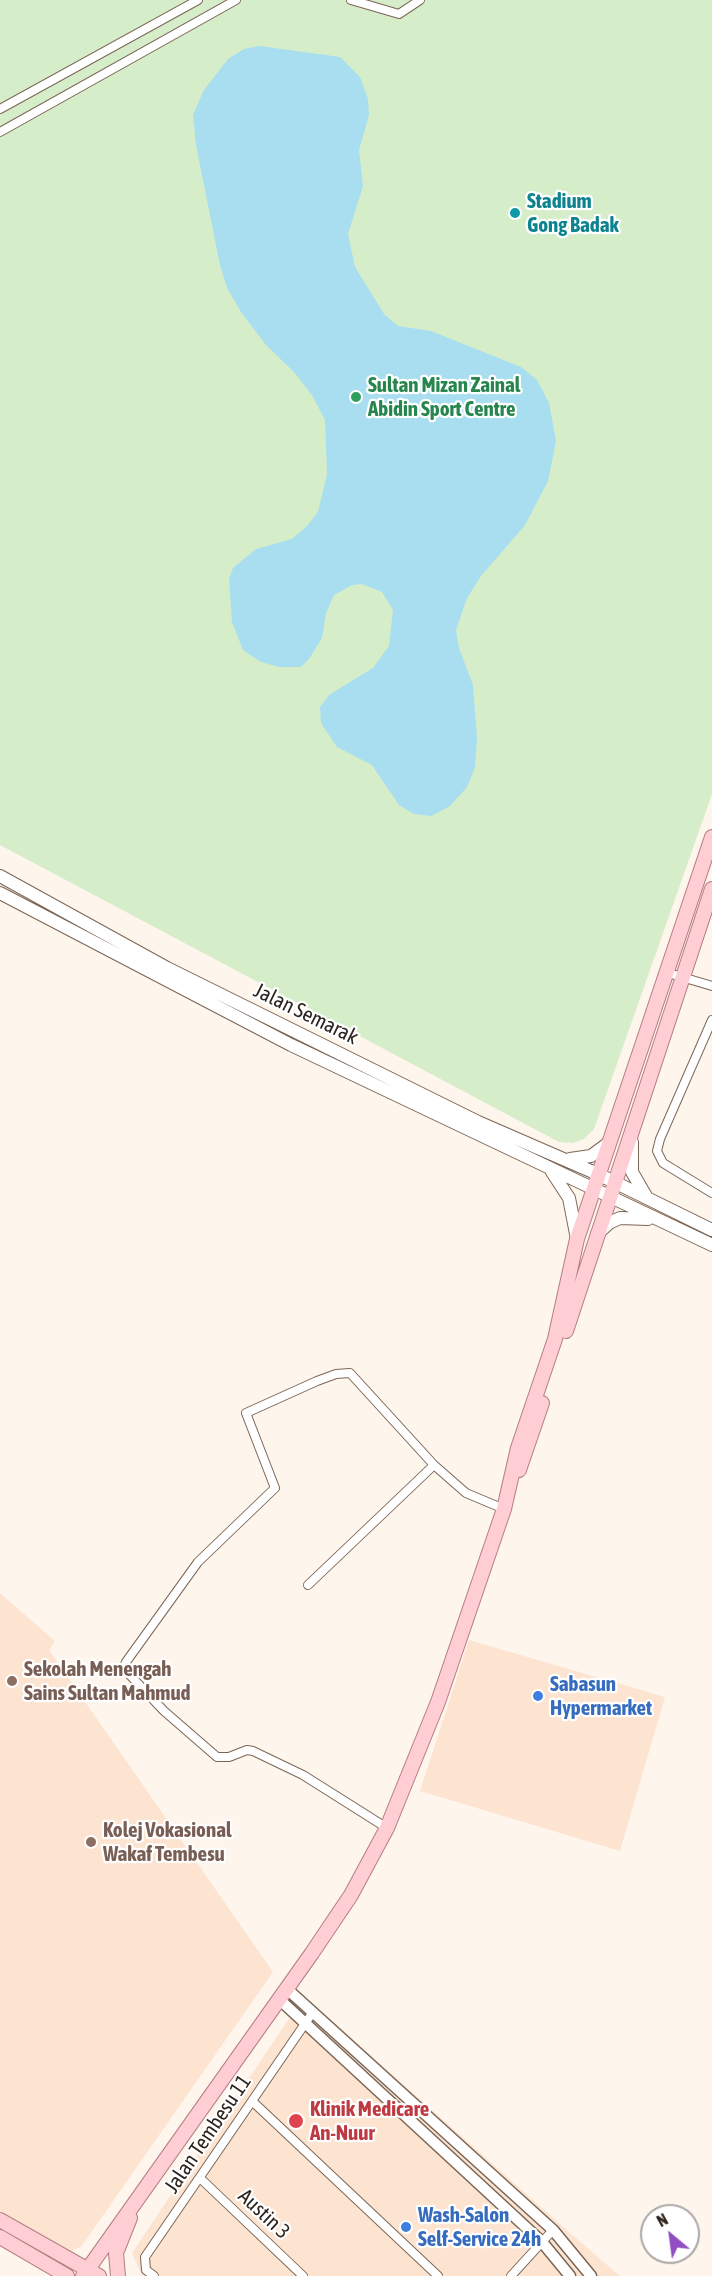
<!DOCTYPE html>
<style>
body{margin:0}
#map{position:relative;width:712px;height:2276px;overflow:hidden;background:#fef5ed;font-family:"Asap Condensed",sans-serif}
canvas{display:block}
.north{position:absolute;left:640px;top:2204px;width:60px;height:60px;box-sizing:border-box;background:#fff;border:2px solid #aba7a5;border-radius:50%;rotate:331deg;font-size:16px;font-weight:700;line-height:24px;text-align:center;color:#2d241d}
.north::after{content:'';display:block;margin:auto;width:21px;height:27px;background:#914ec3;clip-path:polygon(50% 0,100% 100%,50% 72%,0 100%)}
</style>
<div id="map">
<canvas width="712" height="2276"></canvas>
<div class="north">N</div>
</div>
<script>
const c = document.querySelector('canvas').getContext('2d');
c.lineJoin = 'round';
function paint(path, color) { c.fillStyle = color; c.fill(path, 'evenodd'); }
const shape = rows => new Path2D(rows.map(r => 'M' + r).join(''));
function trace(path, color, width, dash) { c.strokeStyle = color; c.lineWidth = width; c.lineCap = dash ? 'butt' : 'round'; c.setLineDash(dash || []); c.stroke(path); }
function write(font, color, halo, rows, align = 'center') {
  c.font = font + ' "Asap Condensed",sans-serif'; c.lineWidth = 4.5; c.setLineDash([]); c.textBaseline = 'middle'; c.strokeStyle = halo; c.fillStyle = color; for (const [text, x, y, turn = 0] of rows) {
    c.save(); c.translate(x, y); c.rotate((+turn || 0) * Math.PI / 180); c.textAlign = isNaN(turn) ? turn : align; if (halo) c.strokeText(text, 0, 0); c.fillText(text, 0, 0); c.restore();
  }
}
const built = shape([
 [0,1593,55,1641,49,1650,273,1972,81,2247,70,2251,0,2211],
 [469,1640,665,1697,620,1851,420,1791],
 [304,1996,569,2232,620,2276,142,2276,132,2253]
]);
const green = shape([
 [0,0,712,0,712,794,594,1129,584,1139,573,1143,559,1142,0,845]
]);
const water = shape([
 [260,46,340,57,360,77,368,99,369,115,359,150,363,186,348,234,355,267,384,314,398,326,431,331,521,367,537,380,549,403,556,441,548,481,525,525,481,576,467,598,456,630,459,648,473,685,477,738,475,767,467,787,450,806,431,816,414,814,399,805,372,765,337,747,321,723,320,707,329,695,373,668,389,646,393,610,382,592,362,584,352,585,334,595,326,613,322,638,309,659,301,667,279,667,261,662,243,650,232,622,229,579,233,568,256,549,292,539,307,526,318,512,327,474,325,420,312,395,294,372,266,345,241,312,227,288,220,265,196,145,193,115,204,90,228,59,244,49]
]);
const minor = shape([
 [351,0,399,14,420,0],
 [0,109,198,0],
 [0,132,236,0],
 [665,972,712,986],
 [712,1020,660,1139,657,1151,663,1163,712,1193],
 [308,1585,434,1465],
 [387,1828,303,1775,253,1751,247,1750,229,1757,217,1757,164,1711,128,1673,124,1667,126,1662,198,1562,275,1488,246,1413,317,1381,336,1374,350,1373,434,1465,466,1493,504,1509],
 [252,2101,438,2276],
 [200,2178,303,2276],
 [154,2276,146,2270,145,2257,313,2012],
 [511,2276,553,2230]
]);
const tertiary = shape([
 [286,1988,553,2230,591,2276],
 [279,1999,542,2242,570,2276]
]);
const secondary = shape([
 [0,876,167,968,478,1122,600,1175,712,1230],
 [0,893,291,1045,712,1245],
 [632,1142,632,1172,647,1198],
 [570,1159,591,1156,610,1142],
 [552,1172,569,1198,577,1239],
 [597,1234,609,1223,620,1218,648,1219]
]);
const primary = shape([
 [566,1331,712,889],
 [519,1470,542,1403],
 [0,2220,99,2276],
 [0,2237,67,2276],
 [83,2276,312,1953,351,1895,387,1828,438,1702,504,1509,518,1448,555,1339,577,1239,712,837],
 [118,2276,116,2253,130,2218]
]);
const markers = [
 [515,213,6,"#0f9aa8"],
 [356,397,6,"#2e9e5b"],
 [12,1681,6,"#8d6e63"],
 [538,1696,6,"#3f7fe0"],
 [91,1842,6,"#8d6e63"],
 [296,2121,8,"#e0444e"],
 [406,2227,6,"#3f7fe0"]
];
const cultureNames = [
 ["Stadium",527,201],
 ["Gong Badak",527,225]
];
const leisureNames = [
 ["Sultan Mizan Zainal",368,385],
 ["Abidin Sport Centre",368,409]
];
const streetNames = [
 ["Jalan Semarak",306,1014,26],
 ["Jalan Tembesu 11",208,2134,-56],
 ["Austin 3",264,2214,43]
];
const educationNames = [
 ["Sekolah Menengah",24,1669],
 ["Sains Sultan Mahmud",24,1693],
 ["Kolej Vokasional",103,1830],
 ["Wakaf Tembesu",103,1854]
];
const shopNames = [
 ["Sabasun",550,1684],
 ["Hypermarket",550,1708],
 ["Wash-Salon",418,2215],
 ["Self-Service 24h",418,2239]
];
const healthNames = [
 ["Klinik Medicare",310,2109],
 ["An-Nuur",310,2133]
];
paint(built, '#fde4d1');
paint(green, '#d5edc9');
paint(water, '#a8def0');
trace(minor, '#7b6656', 10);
trace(tertiary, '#7b6656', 13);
trace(secondary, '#7b6656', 14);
trace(primary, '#b47e81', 16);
trace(minor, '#fff', 8);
trace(tertiary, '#fff', 10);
trace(secondary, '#fff', 12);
trace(primary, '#feced4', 14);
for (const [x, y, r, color] of markers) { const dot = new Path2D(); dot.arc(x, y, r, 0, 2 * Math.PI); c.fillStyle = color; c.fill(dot); trace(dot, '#fff', 2); }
write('bold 21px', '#0d838f', '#fff', cultureNames, 'left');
write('bold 21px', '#27864d', '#fff', leisureNames, 'left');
write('21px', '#2d241d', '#fff', streetNames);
write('bold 21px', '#785e54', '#fff', educationNames, 'left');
write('bold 21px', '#366cbe', '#fff', shopNames, 'left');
write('bold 21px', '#be3a42', '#fff', healthNames, 'left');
</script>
